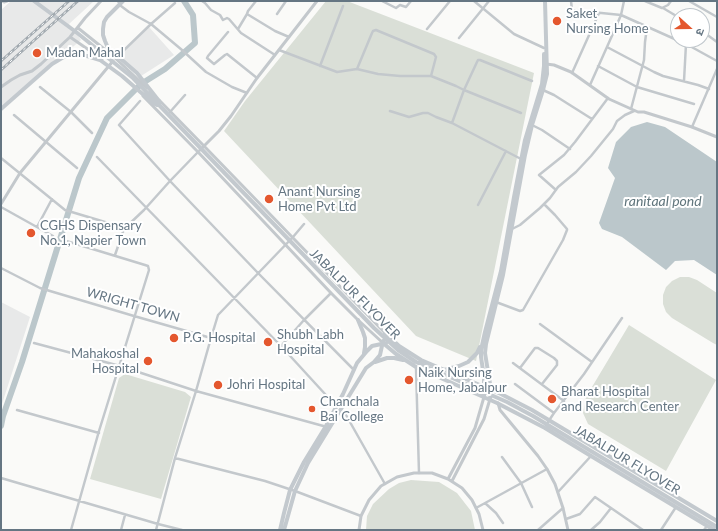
<!DOCTYPE html>
<meta charset="utf-8">
<style>
body{margin:0}
#map{position:relative;width:718px;height:531px;overflow:hidden;background:#fafaf8;font-family:Lato,"Noto Sans Devanagari",sans-serif}
canvas{display:block}
.frame{position:absolute;inset:0;border:2px solid #657683;pointer-events:none}
.north{position:absolute;left:670px;top:8px;width:40px;height:40px;box-sizing:border-box;background:#fff;border:1px solid #c1c8cd;border-radius:50%;rotate:111deg;font-size:11px;font-weight:700;line-height:16px;text-align:center;color:#657683}
.north::after{content:'';display:block;margin:auto;width:14px;height:18px;background:#e4572e;clip-path:polygon(50% 0,100% 100%,50% 72%,0 100%)}
</style>
<div id="map">
<canvas width="718" height="531"></canvas>
<div class="frame"></div>
<div class="north">उ</div>
</div>
<script>
const c = document.querySelector('canvas').getContext('2d');
c.lineJoin = 'round';
function paint(path, color) { c.fillStyle = color; c.fill(path, 'evenodd'); }
const shape = rows => new Path2D(rows.map(r => 'M' + r).join(''));
function trace(path, color, width, dash) { c.strokeStyle = color; c.lineWidth = width; c.lineCap = dash ? 'butt' : 'round'; c.setLineDash(dash || []); c.stroke(path); }
function write(font, color, halo, rows, align = 'center') {
  c.font = font + ' Lato,sans-serif'; c.lineWidth = 4; c.setLineDash([]); c.textBaseline = 'middle'; c.strokeStyle = halo; c.fillStyle = color; for (const [text, x, y, turn = 0] of rows) {
    c.save(); c.translate(x, y); c.rotate((+turn || 0) * Math.PI / 180); c.textAlign = isNaN(turn) ? turn : align; if (halo) c.strokeText(text, 0, 0); c.fillText(text, 0, 0); c.restore();
  }
}
const built = shape([
 [11,1,94,1,69,24,81,40,1,108,1,10],
 [149,27,174,55,141,76,120,56],
 [1,302,30,317,1,407]
]);
const green = shape([
 [326,1,347,1,534,73,476,361,416,336,224,131,245,101],
 [680,277,689,277,697,280,717,293,717,345,713,343,672,318,666,312,663,304,663,295,666,287,672,281],
 [629,325,716,380,666,471,588,424,583,413,586,397],
 [125,374,185,392,191,397,161,499,90,479,119,378],
 [411,480,439,482,457,493,471,511,475,530,366,530,367,516,373,504,389,489,399,483]
]);
const water = shape([
 [647,122,665,127,717,162,717,275,694,260,675,261,666,270,622,237,602,229,599,223,615,178,608,168,616,142,631,127]
]);
const river = shape([
 [1,426,3,416,22,362,79,178,107,118,141,84,165,69,195,43,193,15,184,1]
]);
const minor = shape([
 [118,1,121,6,129,12,151,24,182,50,206,72,232,87,247,93],
 [202,1,205,3,211,10,220,15,223,20,227,18,229,19,241,33,275,55],
 [256,1,248,11,247,14,275,31,289,37],
 [382,1,396,8,400,5,406,7,411,1],
 [474,1,514,34,544,48],
 [571,1,572,10,621,15,688,45,717,61],
 [645,1,662,8,668,5,671,1],
 [689,1,717,17],
 [663,8,678,17],
 [277,14,286,1],
 [238,29,247,14],
 [427,29,450,1],
 [702,31,717,42],
 [228,32,208,56,207,58,214,64,225,55,227,54,257,78],
 [459,38,489,1],
 [607,47,654,72,663,76,698,85,709,89],
 [279,50,337,72,357,69,378,74,400,76,431,76,456,86,464,90,452,123],
 [117,57,151,24,175,3],
 [320,66,343,6],
 [598,66,637,87,694,104],
 [357,69,372,33,373,31,376,30,434,54,436,57,431,76],
 [572,73,599,13],
 [684,81,686,44],
 [590,85,615,29,621,15,624,1],
 [40,87,71,112,92,133],
 [543,90,554,95,592,119],
 [140,101,119,125,170,181,258,273,354,370],
 [631,109,644,60,645,42,647,27],
 [390,111,409,117,423,113,428,113,436,117,452,123,521,159],
 [170,112,185,95],
 [521,113,464,90,477,62,478,60,480,60,532,81],
 [14,115,77,168],
 [532,125,542,130,570,149],
 [692,127,717,69],
 [97,157,281,346,336,406],
 [1,158,65,210,125,228],
 [556,190,539,175,564,155,575,142,608,98],
 [478,205,506,151],
 [1,207,53,236],
 [37,227,52,199],
 [512,229,520,225,540,208,550,198,558,187,576,172,591,156,613,129,617,121,625,115,634,111],
 [63,240,145,265,148,266,149,270,99,431,71,530],
 [115,255,124,229,144,210,170,181,198,152],
 [1,268,40,288,50,291,134,316,211,338],
 [496,302,520,311,523,310,563,240,567,230,567,229,555,215,544,204],
 [540,324,592,362],
 [34,343,120,366,196,391,327,427],
 [281,346,304,320,331,293],
 [513,363,564,401],
 [416,368,419,473],
 [520,368,535,348,538,348,554,358,557,361,557,365,542,384],
 [515,384,554,413],
 [17,410,99,433],
 [340,410,346,415,385,484],
 [546,425,554,413,584,374,622,318],
 [502,457,521,483,532,507],
 [175,458,265,481,295,491,361,516],
 [1,478,158,524,182,530],
 [558,492,591,456],
 [485,503,496,513,503,523],
 [476,508,547,469],
 [566,519,580,514,595,497,643,530],
 [121,530,125,515],
 [156,530,175,458,196,391,211,338,218,315,293,237,304,224],
 [538,530,563,508],
 [591,530,600,522,611,508],
 [661,530,676,507],
 [704,530,707,526]
]);
const tertiary = shape([
 [2,1,4,2,7,1],
 [78,28,113,56,147,88],
 [70,37,102,59],
 [546,64,554,65,571,72,609,99,638,112,644,112,692,127,717,137],
 [1,87,11,80,20,75,32,71,41,64,70,37,85,18,101,1],
 [143,96,198,152,331,293,358,320,383,343],
 [159,100,204,146,385,333],
 [200,150,219,131,231,116,257,78,317,1],
 [1,204,20,173,113,61],
 [498,403,500,410,538,456,547,469,555,484,563,508,568,530],
 [448,479,475,428,484,397],
 [452,481,484,419,490,399],
 [359,530,361,516,369,500,381,486,397,477,414,473,432,473,448,479,462,488,472,500,479,514,483,530]
]);
const primary = shape([
 [34,1,76,32,133,78,374,328,398,350,416,362,507,402,533,416,717,527],
 [123,1,107,17,104,22,103,29,103,35,105,41,108,48,114,53,137,73,159,101,159,104],
 [1,109,52,64,62,58,70,55,79,55,87,56,100,60,122,76,153,103,157,105],
 [358,320,363,332,365,338,365,347,364,353],
 [385,333,399,346,421,360,501,394,532,410,717,521],
 [383,343,396,354,416,367,497,403,545,428,591,456,714,530],
 [375,362,387,358,394,358,403,360],
 [444,370,459,366,468,362,477,353,480,347],
 [484,397,484,377,481,357,481,350,485,332,501,271,514,197,525,140,542,84,544,66,544,54],
 [490,399,491,390,485,353,486,344,503,275,525,155,532,125,543,90,547,74,545,1],
 [280,530,284,513,290,490,304,462,326,426,343,394,357,363,367,351,372,346,386,343],
 [284,530,295,491,308,463,366,368,374,362,380,355,383,341]
]);
const rail = shape([
 [1,61,69,1],
 [1,70,78,1]
]);
const markers = [
 [557,21,5,"#e4572e"],
 [37,53,5,"#e4572e"],
 [269,199,5,"#e4572e"],
 [31,233,5,"#e4572e"],
 [174,338,5,"#e4572e"],
 [268,342,5,"#e4572e"],
 [148,361,5,"#e4572e"],
 [409,380,5,"#e4572e"],
 [218,385,5,"#e4572e"],
 [552,399,5,"#e4572e"],
 [312,409,4,"#e4572e"]
];
const poiNames = [
 ["Saket",566,14],
 ["Nursing Home",566,29],
 ["Madan Mahal",46,53],
 ["Anant Nursing",278,192],
 ["Home Pvt Ltd",278,207],
 ["CGHS Dispensary",40,226],
 ["No.1, Napier Town",40,241],
 ["Shubh Labh",277,335],
 ["Hospital",277,350],
 ["P.G. Hospital",183,338],
 ["Mahakoshal",139,354,"right"],
 ["Hospital",139,369,"right"],
 ["Naik Nursing",418,373],
 ["Home, Jabalpur",418,388],
 ["Johri Hospital",227,385],
 ["Bharat Hospital",561,392],
 ["and Research Center",561,407],
 ["Chanchala",320,402],
 ["Bai College",320,417]
];
const streetNames = [
 ["JABALPUR FLYOVER",355,294,45],
 ["WRIGHT TOWN",133,305,16],
 ["JABALPUR FLYOVER",627,460,31]
];
const waterNames = [
 ["ranitaal pond",663,201]
];
paint(built, '#e8e9e9');
paint(green, '#dadfd7');
paint(water, '#bbc7cb');
trace(river, '#bbc7cb', 6);
trace(minor, '#c3c8cc', 2.5);
trace(tertiary, '#c3c8cc', 3);
trace(primary, '#c3c9ce', 4);
trace(rail, '#a2aab0', 2.5);
trace(rail, '#fff', 1, [3]);
for (const [x, y, r, color] of markers) { const dot = new Path2D(); dot.arc(x, y, r, 0, 2 * Math.PI); c.fillStyle = color; c.fill(dot); trace(dot, '#fff', 1.5); }
write('13px', '#657683', '#fff', poiNames, 'left');
write('13px', '#657683', '#fff', streetNames);
write('italic 14px', '#60757c', '#fff', waterNames);
</script>
